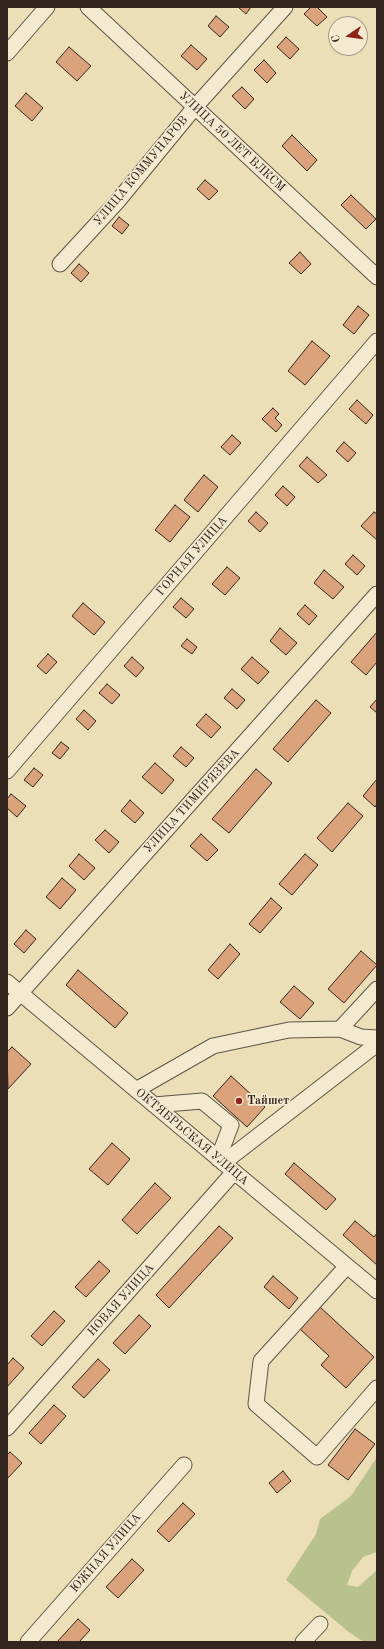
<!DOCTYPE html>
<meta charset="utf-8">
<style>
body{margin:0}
#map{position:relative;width:384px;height:1649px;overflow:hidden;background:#ecdfb7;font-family:"Old Standard TT",serif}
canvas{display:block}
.frame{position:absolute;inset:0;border:8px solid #32261f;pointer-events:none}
.north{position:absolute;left:328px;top:16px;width:40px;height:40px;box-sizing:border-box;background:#f3ead0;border:1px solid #a69c89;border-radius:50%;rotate:257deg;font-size:11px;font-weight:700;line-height:16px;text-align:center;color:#32261f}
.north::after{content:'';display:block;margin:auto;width:14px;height:18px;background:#8f2418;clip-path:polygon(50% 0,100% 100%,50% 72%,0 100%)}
</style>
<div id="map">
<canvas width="384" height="1649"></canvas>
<div class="frame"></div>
<div class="north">С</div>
</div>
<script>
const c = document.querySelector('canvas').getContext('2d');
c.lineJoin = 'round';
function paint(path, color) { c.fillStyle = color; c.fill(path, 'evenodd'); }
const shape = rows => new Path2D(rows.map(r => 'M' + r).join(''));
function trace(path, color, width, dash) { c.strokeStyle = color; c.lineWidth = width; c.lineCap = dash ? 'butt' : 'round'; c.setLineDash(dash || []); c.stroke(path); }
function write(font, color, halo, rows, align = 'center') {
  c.font = font + ' "Old Standard TT",serif'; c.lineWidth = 3.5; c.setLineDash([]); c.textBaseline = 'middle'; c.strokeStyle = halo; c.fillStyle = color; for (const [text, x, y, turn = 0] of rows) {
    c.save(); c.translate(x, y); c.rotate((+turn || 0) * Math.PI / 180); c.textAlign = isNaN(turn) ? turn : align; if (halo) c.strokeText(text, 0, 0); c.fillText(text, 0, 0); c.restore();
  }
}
const green = shape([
 [377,1457,377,1552,363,1557,352,1571,347,1585,358,1587,377,1570,377,1642,364,1642,350,1633,286,1580,316,1534,320,1519,351,1496]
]);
const building = shape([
 [238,7,251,7,246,14,238,7],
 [311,7,317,7,327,17,317,26,304,14,311,7],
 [216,16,229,27,220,37,208,26,216,16],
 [286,37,299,49,290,59,277,47,286,37],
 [191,45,207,59,197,70,181,56,191,45],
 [69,47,91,66,77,81,56,62,69,47],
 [264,60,276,73,267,83,254,70,264,60],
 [242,87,254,99,245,109,232,96,242,87],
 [26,93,43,108,32,121,15,106,26,93],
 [292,135,317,160,307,171,282,146,292,135],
 [205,180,218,191,209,200,197,189,205,180],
 [351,195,376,219,366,229,341,205,351,195],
 [119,217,129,225,122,234,112,226,119,217],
 [300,252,311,264,301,274,289,263,300,252],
 [79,264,89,273,81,282,71,273,79,264],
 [358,306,369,315,354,334,343,325,358,306],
 [312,341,330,356,305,385,288,371,312,341],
 [357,400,373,415,366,424,349,409,357,400],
 [273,408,279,414,275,418,282,425,276,432,262,419,273,408],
 [232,435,241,443,230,455,221,447,232,435],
 [344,442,356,453,348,462,336,451,344,442],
 [307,457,327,475,318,483,299,466,307,457],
 [204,475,218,487,198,512,184,500,204,475],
 [283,486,295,497,287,506,275,495,283,486],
 [175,505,190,517,170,542,155,530,175,505],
 [256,512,268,523,260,532,248,521,256,512],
 [374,512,377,514,377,540,361,526,374,512],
 [353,555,365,566,357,575,345,564,353,555],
 [227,567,240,578,225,595,212,584,227,567],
 [324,570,344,587,333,599,314,583,324,570],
 [181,598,194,609,186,618,173,607,181,598],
 [83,603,105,622,94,635,72,616,83,603],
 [305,605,317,616,309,625,297,614,305,605],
 [280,628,297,643,286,655,270,641,280,628],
 [377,632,377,662,366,675,351,662,377,632],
 [187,639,197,647,192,654,181,646,187,639],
 [48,654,57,662,46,674,37,666,48,654],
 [132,657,144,668,136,677,124,666,132,657],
 [252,657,269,672,258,684,241,669,252,657],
 [107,684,120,695,112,704,99,693,107,684],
 [232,689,245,700,237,709,224,698,232,689],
 [377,699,377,713,370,707,377,699],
 [316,700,331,713,288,762,273,749,316,700],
 [84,710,96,721,88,730,76,719,84,710],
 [206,714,221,727,211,738,196,725,206,714],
 [61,742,69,748,60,759,52,753,61,742],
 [181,747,194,758,186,767,173,756,181,747],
 [155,763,174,780,162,794,142,777,155,763],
 [34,768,43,775,33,787,24,780,34,768],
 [256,769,272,783,229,833,212,819,256,769],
 [377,779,377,804,375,807,363,796,377,779],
 [11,794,26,806,17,817,7,808,7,799,11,794],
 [130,800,144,813,135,823,121,811,130,800],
 [348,803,363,816,332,852,317,838,348,803],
 [105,830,119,842,109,853,95,840,105,830],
 [201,834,218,850,207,861,190,846,201,834],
 [79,854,95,868,84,880,69,866,79,854],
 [305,854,318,865,292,895,279,884,305,854],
 [62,878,76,890,60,909,46,897,62,878],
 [271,898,282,908,260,933,249,924,271,898],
 [26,930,36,939,24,953,14,944,26,930],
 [230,944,240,954,218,979,208,970,230,944],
 [361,951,377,965,344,1003,328,989,361,951],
 [78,970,128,1013,115,1028,66,985,78,970],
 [294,986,314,1003,300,1019,280,1002,294,986],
 [12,1047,31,1064,8,1089,7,1052,12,1047],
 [231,1076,265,1107,247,1127,213,1096,231,1076],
 [112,1143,130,1159,108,1185,89,1169,112,1143],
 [294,1163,336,1199,326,1210,285,1174,294,1163],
 [155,1183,171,1198,137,1234,122,1220,155,1183],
 [355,1221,374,1237,377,1233,377,1265,343,1235,355,1221],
 [219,1226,233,1238,169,1308,156,1295,219,1226],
 [99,1261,110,1271,86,1297,75,1287,99,1261],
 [273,1276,298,1298,289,1309,264,1287,273,1276],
 [320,1307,374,1357,346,1388,321,1365,329,1356,300,1329,320,1307],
 [54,1311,65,1321,42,1346,31,1336,54,1311],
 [139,1315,151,1326,125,1354,113,1343,139,1315],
 [13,1358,24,1368,7,1387,7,1365,13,1358],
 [98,1359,110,1370,84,1398,72,1387,98,1359],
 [54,1405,66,1416,41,1444,29,1433,54,1405],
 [355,1429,375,1444,348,1480,328,1465,355,1429],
 [10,1452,22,1463,7,1479,7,1455,10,1452],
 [283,1471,291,1481,277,1493,269,1483,283,1471],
 [183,1503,195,1514,169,1542,157,1531,183,1503],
 [132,1559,144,1570,118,1598,106,1587,132,1559],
 [78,1619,90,1630,79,1642,57,1642,78,1619]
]);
const minor = shape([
 [88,7,377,277],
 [7,53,47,7],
 [60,264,117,202,195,107,285,7],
 [7,771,377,341],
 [7,982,377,1291],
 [7,1008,377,594],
 [340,1029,361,1037,377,1038],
 [136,1090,213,1046,289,1030,340,1029,377,989],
 [154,1105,202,1101,231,1125,218,1159],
 [223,1163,377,1044],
 [347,1266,261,1361,256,1404,317,1457,377,1388],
 [7,1428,234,1172],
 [28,1642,184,1465],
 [303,1642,320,1624]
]);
const markers = [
 [239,1101,4,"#8f2418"]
];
const streetNames = [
 ["УЛИЦА 50 ЛЕТ ВЛКСМ",232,142,43],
 ["УЛИЦА КОММУНАРОВ",141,171,-50],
 ["ГОРНАЯ УЛИЦА",192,556,-49],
 ["УЛИЦА ТИМИРЯЗЕВА",192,801,-48],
 ["ОКТЯБРЬСКАЯ УЛИЦА",192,1137,40],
 ["НОВАЯ УЛИЦА",121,1300,-48],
 ["ЮЖНАЯ УЛИЦА",106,1553,-49]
];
const poiNames = [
 ["Тайшет",247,1101]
];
paint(green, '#b9c18d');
paint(building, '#daa37c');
trace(building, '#32261f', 1);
trace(minor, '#605445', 17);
trace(minor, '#f3ead0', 15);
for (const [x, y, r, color] of markers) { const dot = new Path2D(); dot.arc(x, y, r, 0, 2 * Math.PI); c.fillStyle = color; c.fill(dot); trace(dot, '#f3ead0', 1.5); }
write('12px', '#32261f', '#f3ead0', streetNames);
write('bold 12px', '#32261f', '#f3ead0', poiNames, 'left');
</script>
